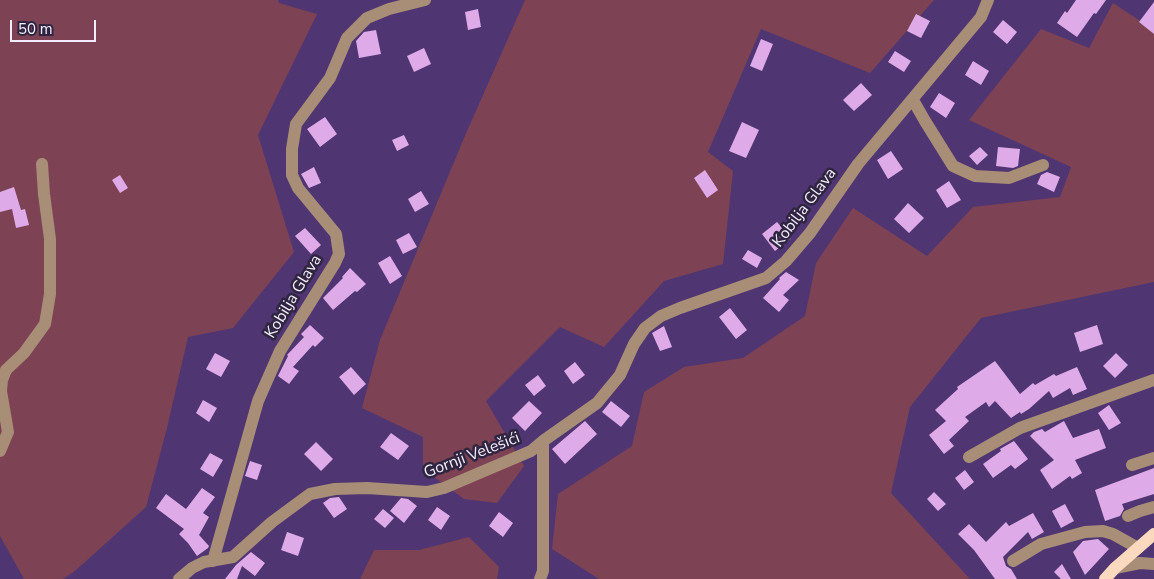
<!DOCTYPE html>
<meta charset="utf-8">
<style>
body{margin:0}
#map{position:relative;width:1154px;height:579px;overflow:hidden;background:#4f3672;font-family:"Nunito Sans",sans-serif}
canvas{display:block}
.scale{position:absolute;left:10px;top:20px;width:86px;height:22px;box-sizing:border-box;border:2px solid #f1ecfb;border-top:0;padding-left:6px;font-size:15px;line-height:18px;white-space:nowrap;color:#f1ecfb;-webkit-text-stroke:4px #302541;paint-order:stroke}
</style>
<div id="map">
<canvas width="1154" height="579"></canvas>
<div class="scale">50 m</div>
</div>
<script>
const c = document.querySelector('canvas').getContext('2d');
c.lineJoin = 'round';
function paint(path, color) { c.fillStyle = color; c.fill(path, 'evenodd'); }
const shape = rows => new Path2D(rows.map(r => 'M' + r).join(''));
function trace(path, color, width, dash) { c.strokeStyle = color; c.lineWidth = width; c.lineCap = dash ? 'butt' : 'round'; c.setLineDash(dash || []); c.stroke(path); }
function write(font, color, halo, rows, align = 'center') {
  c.font = font + ' "Nunito Sans",sans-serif'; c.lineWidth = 5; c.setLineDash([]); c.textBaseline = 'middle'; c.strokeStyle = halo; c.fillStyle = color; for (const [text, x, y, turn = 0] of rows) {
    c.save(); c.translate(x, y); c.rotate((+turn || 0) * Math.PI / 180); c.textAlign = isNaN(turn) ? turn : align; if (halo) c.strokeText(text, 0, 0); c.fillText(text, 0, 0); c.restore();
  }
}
const green = shape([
 [0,0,278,0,279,3,317,14,258,135,294,252,233,328,188,337,167,428,146,507,75,571,63,579,24,579,0,536],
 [525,0,934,0,870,73,761,29,708,152,733,171,723,264,664,281,604,347,560,327,486,401,524,466,497,503,464,499,423,469,423,437,362,408,380,340,464,138],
 [1113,3,1154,30,1154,282,981,318,910,407,891,493,970,579,599,579,552,549,558,494,632,446,644,392,684,367,743,358,805,316,816,263,853,208,927,256,973,207,1060,197,1071,167,969,120,1041,29,1089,48],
 [469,537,499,567,497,579,360,579,374,550,419,550]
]);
const building = shape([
 [1076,0,1106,0,1096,14,1094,13,1077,37,1057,23,1065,11,1067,13],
 [1154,2,1154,34,1139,22],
 [478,9,481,27,468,30,465,12],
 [916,14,930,21,921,38,907,31],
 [1003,20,1017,32,1007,44,993,32],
 [376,30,381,54,359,58,356,41,364,32],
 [761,39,773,44,762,71,750,66],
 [424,48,431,64,414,72,407,56],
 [895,51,911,61,904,72,888,62],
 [973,61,989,71,981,85,965,75],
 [861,83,872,95,854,111,843,100],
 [939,93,955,103,946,118,930,107],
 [325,117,337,134,320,147,307,129],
 [742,122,759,130,746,158,729,151],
 [404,135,409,145,397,151,392,140],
 [980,147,988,155,977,165,969,156],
 [998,147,1020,149,1018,166,1013,168,996,166],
 [891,151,903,169,888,179,877,160],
 [314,167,321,183,309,188,301,174],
 [705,170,718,190,707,198,694,178],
 [1047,172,1060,177,1054,192,1037,184,1041,175],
 [120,175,128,188,120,193,112,180],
 [949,181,961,200,947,208,936,190],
 [14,187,21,210,25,209,29,225,16,228,12,209,0,212,0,192],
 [421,191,429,204,415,212,408,199],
 [908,203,924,218,909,233,894,219],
 [777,222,791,238,775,251,762,234],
 [305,228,321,245,311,254,295,236],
 [409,233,417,247,403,254,396,240],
 [748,250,762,258,757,268,742,259],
 [390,256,402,276,390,284,378,263],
 [350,268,366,284,357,292,355,291,333,310,323,298,343,278,342,277],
 [786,272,799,280,783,295,789,300,779,312,763,298,780,279,779,278],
 [730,308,747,330,736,339,719,317],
 [310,325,324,338,315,347,313,345,293,367,299,371,289,384,278,376,288,356,287,355,304,337,301,334],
 [1097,325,1103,344,1080,352,1074,333],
 [664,326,672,347,660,351,652,333],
 [215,353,230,361,221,377,206,369],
 [1116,353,1128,365,1115,378,1103,366],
 [995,361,1020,394,1033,383,1035,385,1054,374,1056,376,1077,367,1087,389,1073,395,1070,388,1053,398,1049,391,1029,409,1021,414,1020,412,1011,418,995,401,989,407,986,402,965,417,969,421,949,440,954,446,944,454,929,435,946,421,935,410,958,389,957,387],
 [575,362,585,375,573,384,564,371],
 [351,367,366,384,354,395,339,377],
 [538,375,546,386,534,396,525,385],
 [203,400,217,408,209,422,196,413],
 [529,401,542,413,525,431,512,418],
 [611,401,630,416,621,427,602,412],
 [1109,405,1121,423,1109,430,1098,413],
 [585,421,597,434,565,464,552,449],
 [1064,421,1073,438,1099,429,1106,448,1075,460,1082,473,1072,479,1070,476,1052,489,1040,470,1054,460,1030,436,1034,432,1042,429,1045,432],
 [391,433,409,446,398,460,380,447],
 [1014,441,1028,459,1015,469,1011,465,993,478,983,464,1001,451,1000,449],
 [316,442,333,459,321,471,304,454],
 [210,453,223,460,213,477,200,469],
 [250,461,262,465,257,480,245,476],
 [1154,468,1154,494,1122,504,1124,509,1120,516,1105,521,1095,490],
 [965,470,974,482,964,490,955,478],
 [202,488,215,497,203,513,209,517,199,535,209,546,208,548,197,556,188,543,179,534,184,529,156,508,166,494,186,509],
 [934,492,946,504,938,511,927,499],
 [339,497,347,509,334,518,323,503,330,498],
 [401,498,408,499,417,506,404,523,390,511],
 [1065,504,1074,521,1061,528,1052,511],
 [437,507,450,516,441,530,428,520],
 [383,509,394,518,385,528,374,519],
 [499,512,513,523,503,537,489,526],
 [1033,513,1044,532,1032,539,1028,532,1003,557,1006,566,1011,569,1017,579,995,579,974,550,958,534,969,524,986,542,1006,522,1009,526],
 [287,532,304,538,298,556,281,550],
 [1098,539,1109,549,1085,575,1073,552,1083,541],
 [251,552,265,563,255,576,242,566,237,579,225,579,236,565],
 [1062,564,1071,579,1061,579,1054,572]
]);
const minor = shape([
 [913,100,925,121,953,166,975,176,1009,178,1043,165],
 [0,451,8,432,1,391,2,380,6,370,24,353,45,324,50,294,50,239,44,194,42,164],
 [969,457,1020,428,1154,380],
 [1132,465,1154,458],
 [1128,516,1140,511,1154,507],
 [213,561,258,401,280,351,335,263,339,254,336,234,298,188,292,175,292,149,296,124,330,78,347,38,367,18,389,9,425,0],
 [1013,561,1041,544,1085,532,1103,531,1113,534,1138,548],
 [1115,568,1140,563,1154,564],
 [179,579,192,568,204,562,233,557,272,522,310,494,335,489,367,488,427,492,444,488,531,451,543,441,597,403,620,375,634,344,645,328,661,316,680,308,766,278,786,261,810,233,858,164,981,17,988,0],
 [540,579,543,571,543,441]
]);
const major = shape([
 [1105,579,1115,568,1154,534]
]);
const streetNames = [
 ["Kobilja Glava",805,208,-53],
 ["Kobilja Glava",294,297,-59],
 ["Gornji Velešići",472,456,-21]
];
paint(green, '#7d4254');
paint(building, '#deaae7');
trace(minor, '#a88d77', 12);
trace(major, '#fad9be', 12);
write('16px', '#f1ecfb', '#302541', streetNames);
</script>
